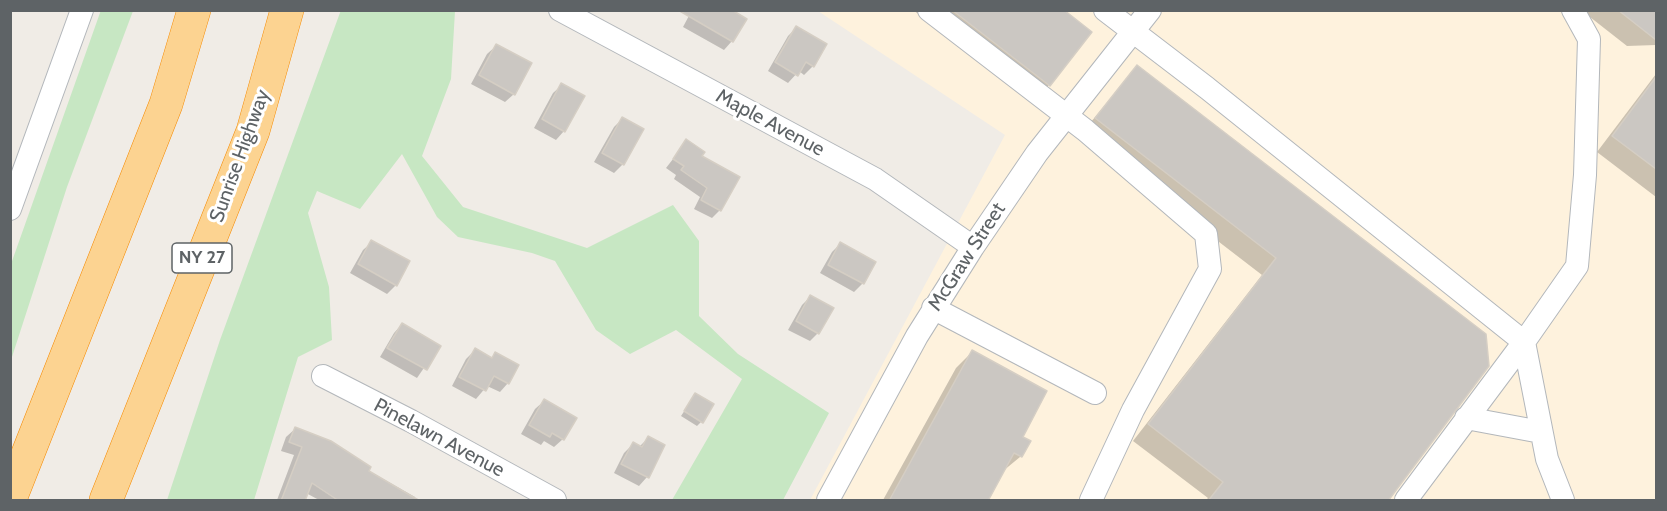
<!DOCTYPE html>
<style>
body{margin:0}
#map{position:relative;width:1667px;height:511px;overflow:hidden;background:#f0ece6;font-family:Cabin,sans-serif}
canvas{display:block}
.frame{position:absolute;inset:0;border:12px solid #5e6366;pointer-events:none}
</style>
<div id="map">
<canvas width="1667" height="511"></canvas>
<div class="frame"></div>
</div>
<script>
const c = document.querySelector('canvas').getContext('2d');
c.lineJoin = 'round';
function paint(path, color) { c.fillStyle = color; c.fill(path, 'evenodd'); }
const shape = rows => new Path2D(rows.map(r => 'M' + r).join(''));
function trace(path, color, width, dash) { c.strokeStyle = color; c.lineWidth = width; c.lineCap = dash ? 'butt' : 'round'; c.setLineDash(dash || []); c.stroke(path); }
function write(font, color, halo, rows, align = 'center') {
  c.font = font + ' Cabin,sans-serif'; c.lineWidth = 6; c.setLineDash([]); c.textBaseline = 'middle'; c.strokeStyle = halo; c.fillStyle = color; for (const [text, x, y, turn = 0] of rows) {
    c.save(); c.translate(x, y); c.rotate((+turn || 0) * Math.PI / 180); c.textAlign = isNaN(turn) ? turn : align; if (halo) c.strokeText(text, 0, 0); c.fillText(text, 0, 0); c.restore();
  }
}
const commercial = shape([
 [818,11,1656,11,1656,500,810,500,1005,135]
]);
const green = shape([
 [101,10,133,11,67,187,11,360,11,264],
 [341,10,455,11,451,79,422,156,463,207,587,248,673,205,699,241,699,316,738,354,829,413,783,500,672,500,742,379,676,330,630,354,596,330,555,261,532,253,458,237,437,217,402,154,360,209,317,191,308,213,329,287,332,340,298,357,254,500,167,500,220,340]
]);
const shadow = shape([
 [692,10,732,41,724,50,683,27],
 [913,10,1062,10,1049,85,1033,101],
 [1581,10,1656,10,1656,45,1627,46],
 [796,28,813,66,804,75,799,71,788,83,768,71,788,36],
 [496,46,514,94,505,102,471,84,487,54],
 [1137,67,1484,335,1385,500,1206,500,1208,498,1133,441,1262,275,1080,135],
 [1656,74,1656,197,1597,152],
 [562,85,564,131,556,140,534,128,553,93],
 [622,119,623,164,614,173,594,162,614,127],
 [687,141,700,157,720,210,712,218,694,209,700,197,674,179,676,175,666,168],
 [372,242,396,285,387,294,350,273,363,250],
 [840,244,874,262,863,283,854,292,820,273,832,252],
 [810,297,818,333,810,341,788,330,802,305],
 [402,324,439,346,417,378,380,357,394,333],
 [475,350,491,359,495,354,508,383,500,392,487,386,476,399,452,386,466,359],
 [972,352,1021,437,1029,442,1020,457,1003,471,987,500,883,500,956,368],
 [695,395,701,422,697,426,681,416],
 [544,401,563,439,554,447,544,441,541,445,521,434,535,409],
 [295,429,415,497,413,500,319,500,306,493,301,500,277,500,294,455,281,451,286,437],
 [648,438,663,446,647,477,639,486,614,473,624,453,633,444,639,447]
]);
const building = shape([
 [678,10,732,10,747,19,733,42,678,10],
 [952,10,1064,10,1092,32,1050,86,952,10],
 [1618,10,1656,10,1656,40,1618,10],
 [796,26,827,44,814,67,806,62,798,76,775,62,796,26],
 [496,44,532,63,515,95,479,75,496,44],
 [1137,65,1486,334,1489,366,1388,501,1208,501,1223,482,1148,424,1276,258,1095,118,1137,65],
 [1656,77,1656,169,1612,136,1656,77],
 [561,83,585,96,565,132,542,119,561,83],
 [622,117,644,129,624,165,602,153,622,117],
 [686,139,705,152,702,156,740,177,721,211,701,200,707,188,681,170,684,166,673,159,686,139],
 [371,240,410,261,397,286,358,264,371,240],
 [840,242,876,262,864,284,828,265,840,242],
 [810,295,834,308,819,334,796,321,810,295],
 [402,323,441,346,427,370,387,348,402,323],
 [475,348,492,358,495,352,519,365,509,384,494,376,486,391,459,377,475,348],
 [972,350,1047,391,1023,437,1031,441,1022,457,1014,453,988,501,889,501,972,350],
 [695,393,714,404,703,423,684,411,695,393],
 [544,399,577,418,564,440,552,433,550,437,529,425,544,399],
 [295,427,331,441,371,467,369,471,420,501,339,501,312,483,305,501,281,501,302,447,289,442,295,427],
 [648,436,665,445,649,478,621,464,633,442,642,447,648,436]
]);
const minor = shape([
 [560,10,875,179,973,247],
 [929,10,1085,130,1206,234,1210,269,1133,410,1091,500],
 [1105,10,1207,88,1524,342,1547,459,1563,500],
 [10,209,82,10],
 [933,308,1095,393],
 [323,376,411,421,555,500],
 [1466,418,1541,432],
 [828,500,917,336,973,247,1037,153,1150,10],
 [1406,500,1524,342,1577,266,1585,175,1589,39,1573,10]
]);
const highway = shape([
 [10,499,166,104,194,10],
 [106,500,253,131,287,10]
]);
const shields = [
 [202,258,60]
];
const shieldNames = [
 ["NY 27",202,258]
];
const streetNames = [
 ["Maple Avenue",770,123,28],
 ["Sunrise Highway",240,156,-70],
 ["McGraw Street",967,257,-57],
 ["Pinelawn Avenue",439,438,28]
];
paint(commercial, '#fef2dd');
paint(green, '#c7e7c3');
paint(shadow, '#0003');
paint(building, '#cbc7c2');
trace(building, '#d5cec4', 1.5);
trace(minor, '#b3b7bb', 24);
trace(highway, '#f58a01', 34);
trace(minor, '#fff', 22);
trace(highway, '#fcd391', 33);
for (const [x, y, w] of shields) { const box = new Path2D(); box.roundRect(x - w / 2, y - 15, w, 30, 4.5); c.fillStyle = '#fff'; c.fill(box); trace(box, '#5e6366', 1.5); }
write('bold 18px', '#5e6366', null, shieldNames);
write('20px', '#5e6366', '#fff', streetNames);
</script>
